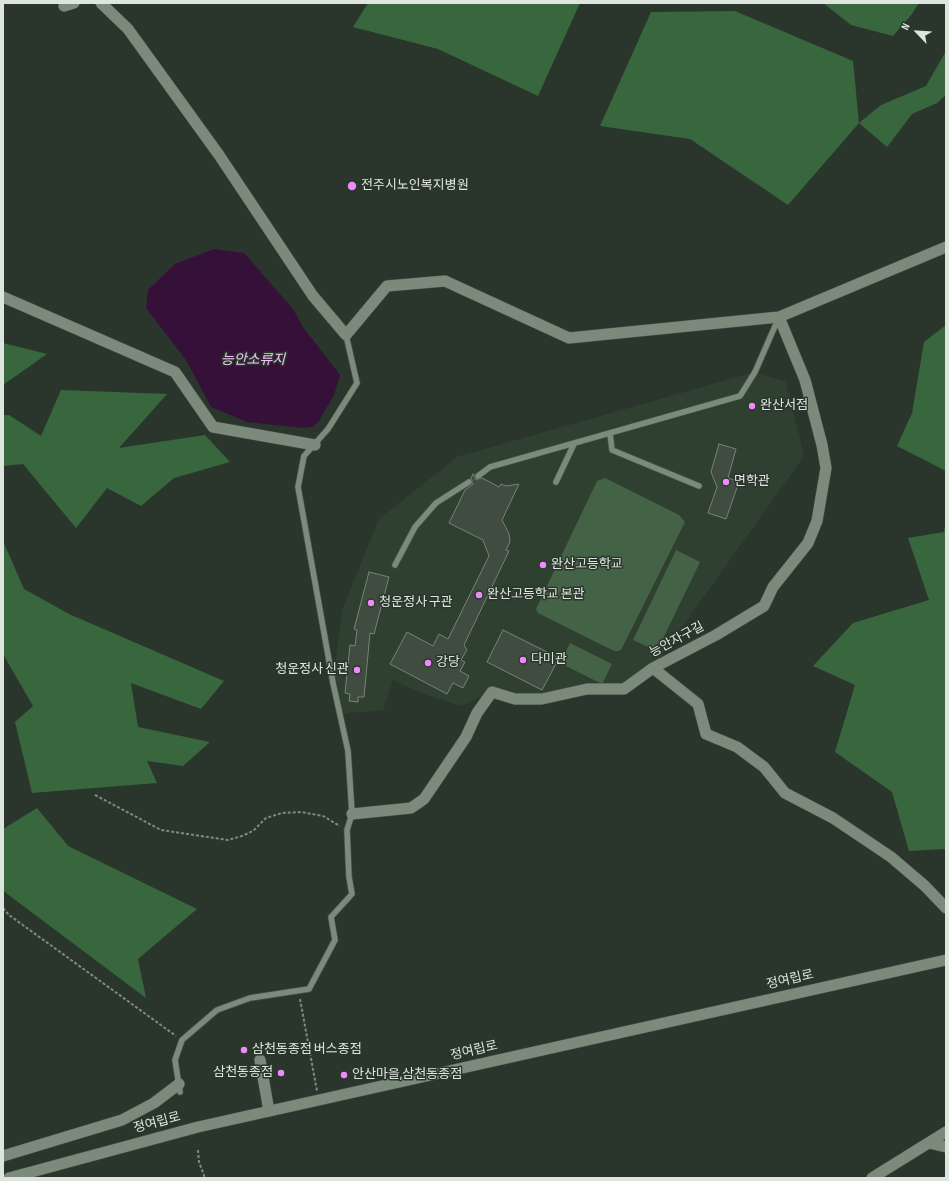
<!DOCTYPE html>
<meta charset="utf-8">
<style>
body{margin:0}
#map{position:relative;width:949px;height:1181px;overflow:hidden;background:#2a362b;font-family:"Sofia Sans Condensed",sans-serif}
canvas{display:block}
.frame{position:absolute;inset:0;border:4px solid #dee5de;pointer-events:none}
.north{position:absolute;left:897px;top:12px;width:40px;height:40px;-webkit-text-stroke:3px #2a362b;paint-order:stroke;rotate:295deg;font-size:11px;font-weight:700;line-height:16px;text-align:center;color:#dee5de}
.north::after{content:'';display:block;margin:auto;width:14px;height:18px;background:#dee5de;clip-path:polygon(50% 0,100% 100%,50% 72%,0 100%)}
</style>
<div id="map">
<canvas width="949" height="1181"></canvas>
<div class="frame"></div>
<div class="north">N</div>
</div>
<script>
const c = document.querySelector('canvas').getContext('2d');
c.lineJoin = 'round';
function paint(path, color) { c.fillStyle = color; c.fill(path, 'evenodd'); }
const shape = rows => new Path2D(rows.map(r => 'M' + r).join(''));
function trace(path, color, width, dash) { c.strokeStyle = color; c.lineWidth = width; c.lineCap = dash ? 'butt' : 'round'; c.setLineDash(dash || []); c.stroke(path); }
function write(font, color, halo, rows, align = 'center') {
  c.font = font + ' "Sofia Sans Condensed","Noto Sans KR",sans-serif'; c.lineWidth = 3; c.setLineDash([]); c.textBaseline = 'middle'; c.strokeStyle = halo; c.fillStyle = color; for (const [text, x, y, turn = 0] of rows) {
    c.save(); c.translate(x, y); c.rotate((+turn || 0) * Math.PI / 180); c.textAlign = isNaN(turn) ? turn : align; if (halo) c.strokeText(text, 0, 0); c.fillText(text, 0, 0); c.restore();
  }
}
const built = shape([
 [755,372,786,382,804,456,653,668,618,689,542,699,492,692,461,706,423,694,393,680,383,710,340,714,333,683,342,610,379,519,457,457]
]);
const green = shape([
 [605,478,679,515,685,522,622,648,619,651,614,651,538,613,536,609,597,481],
 [676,550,700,562,657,651,633,640],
 [570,643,612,664,602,684,560,663]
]);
const forest = shape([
 [368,3,580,3,538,96,438,49,353,27],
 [823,3,919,3,912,14,893,36,851,25],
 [735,11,853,61,859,123,881,105,926,86,946,51,946,95,937,103,912,114,887,147,859,123,788,205,690,139,600,126,651,12],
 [946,325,946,471,897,446,912,413,924,342],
 [3,343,47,354,3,385],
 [61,390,167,394,119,448,205,435,230,462,174,478,141,506,107,488,76,528,23,464,3,466,3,415,9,415,41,436],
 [946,518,946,849,909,851,892,792,835,752,855,685,813,666,853,623,929,600,908,538,944,532],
 [3,541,24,589,69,614,224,681,201,709,131,683,138,727,210,742,183,766,147,761,157,783,32,793,15,722,33,706,3,654],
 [37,808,68,846,197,909,138,959,146,998,6,893,3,890,3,829]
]);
const water = shape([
 [214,249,244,253,293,309,303,327,340,375,334,395,319,421,312,427,303,428,247,422,211,407,186,360,146,308,148,290,175,264]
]);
const building = shape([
 [719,444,736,449,728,478,739,482,726,519,708,513,717,487,711,472,719,444],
 [473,474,476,480,482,478,499,487,501,484,506,486,519,484,502,520,509,534,510,542,506,550,509,551,464,645,467,650,461,660,465,662,460,671,469,676,463,688,453,683,447,694,390,664,407,632,433,646,439,634,448,639,489,556,483,540,449,523,465,490,473,484,471,478,473,474],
 [369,572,389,577,374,634,370,633,364,697,358,697,358,702,349,701,350,694,345,693,350,645,355,646,357,630,354,629,369,572],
 [503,630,559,658,542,690,487,662,503,630]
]);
const path = shape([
 [95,795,161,830,228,840,242,836,253,831,266,818,282,813,301,812,323,816,340,826],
 [3,908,9,915,176,1036],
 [300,999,317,1091],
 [198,1150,199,1162,205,1178]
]);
const service = shape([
 [610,433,612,450,699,486],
 [478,476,490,467,740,396,755,372,779,317],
 [556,482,574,444],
 [395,565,415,527,436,503,469,482],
 [180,1092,175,1060,182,1040,217,1010,250,998,309,989,335,940,331,917,352,894,349,877,347,830,352,814,348,751,333,683,298,487,304,456,328,429,357,383,346,335]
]);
const minor = shape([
 [101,3,128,29,219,155,313,296,346,335,387,286,445,281,569,338,779,317,946,247],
 [64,6,74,3],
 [3,297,175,372,213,427,315,445],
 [653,668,698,704,706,734,737,747,764,767,785,793,833,818,891,857,925,886,946,908],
 [352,814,411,808,424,799,466,737,477,713,492,692,515,699,542,699,587,689,624,689,653,668,716,635,764,606,773,587,808,543,817,521,826,468,822,445,805,380,779,317],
 [260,1060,269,1111],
 [929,1143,946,1147],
 [3,1156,122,1120,154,1103,179,1084],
 [872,1178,946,1132]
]);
const tertiary = shape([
 [9,1178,198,1127,946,960]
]);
const markers = [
 [352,186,5,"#ec8cfb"],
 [752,406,4,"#ec8cfb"],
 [726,482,4,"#ec8cfb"],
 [543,565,4,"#ec8cfb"],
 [479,595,4,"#ec8cfb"],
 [371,603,4,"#ec8cfb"],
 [523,660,4,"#ec8cfb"],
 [428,663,4,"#ec8cfb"],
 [357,670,4,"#ec8cfb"],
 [244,1050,4,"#ec8cfb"],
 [281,1073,4,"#ec8cfb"],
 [344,1075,4,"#ec8cfb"]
];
const poiNames = [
 ["전주시노인복지병원",361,186],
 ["완산서점",760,406],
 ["면학관",734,482],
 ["완산고등학교",551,565],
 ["완산고등학교 본관",487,595],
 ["청운정사 구관",379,603],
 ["다미관",531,660],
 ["강당",436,663],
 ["청운정사 신관",349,670,"right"],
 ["삼천동종점 버스종점",252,1050],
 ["삼천동종점",273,1073,"right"],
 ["안산마을,삼천동종점",352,1075]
];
const streetNames = [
 ["능안자구길",677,640,-28],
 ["정여립로",790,980,-13],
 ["정여립로",474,1051,-13],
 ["정여립로",157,1123,-15]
];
const waterNames = [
 ["능안소류지",253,360]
];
paint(built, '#2f4030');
paint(green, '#446246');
paint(forest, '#38673d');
paint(water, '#35113a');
paint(building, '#404c40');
trace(building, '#768376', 1);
trace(service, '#485148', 7);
trace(minor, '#485148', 12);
trace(tertiary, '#485148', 12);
trace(path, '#818a81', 2, [3, 2]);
trace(service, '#7c8a7c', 5.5);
trace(minor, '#7c8a7c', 11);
trace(tertiary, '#7c8a7c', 11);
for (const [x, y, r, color] of markers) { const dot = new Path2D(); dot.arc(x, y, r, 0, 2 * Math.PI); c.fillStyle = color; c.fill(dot); trace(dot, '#2a362b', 1.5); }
write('13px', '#dee5de', '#2a362b', poiNames, 'left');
write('13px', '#dee5de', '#2a362b', streetNames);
write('italic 14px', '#f1c0f8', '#2a362b', waterNames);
</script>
